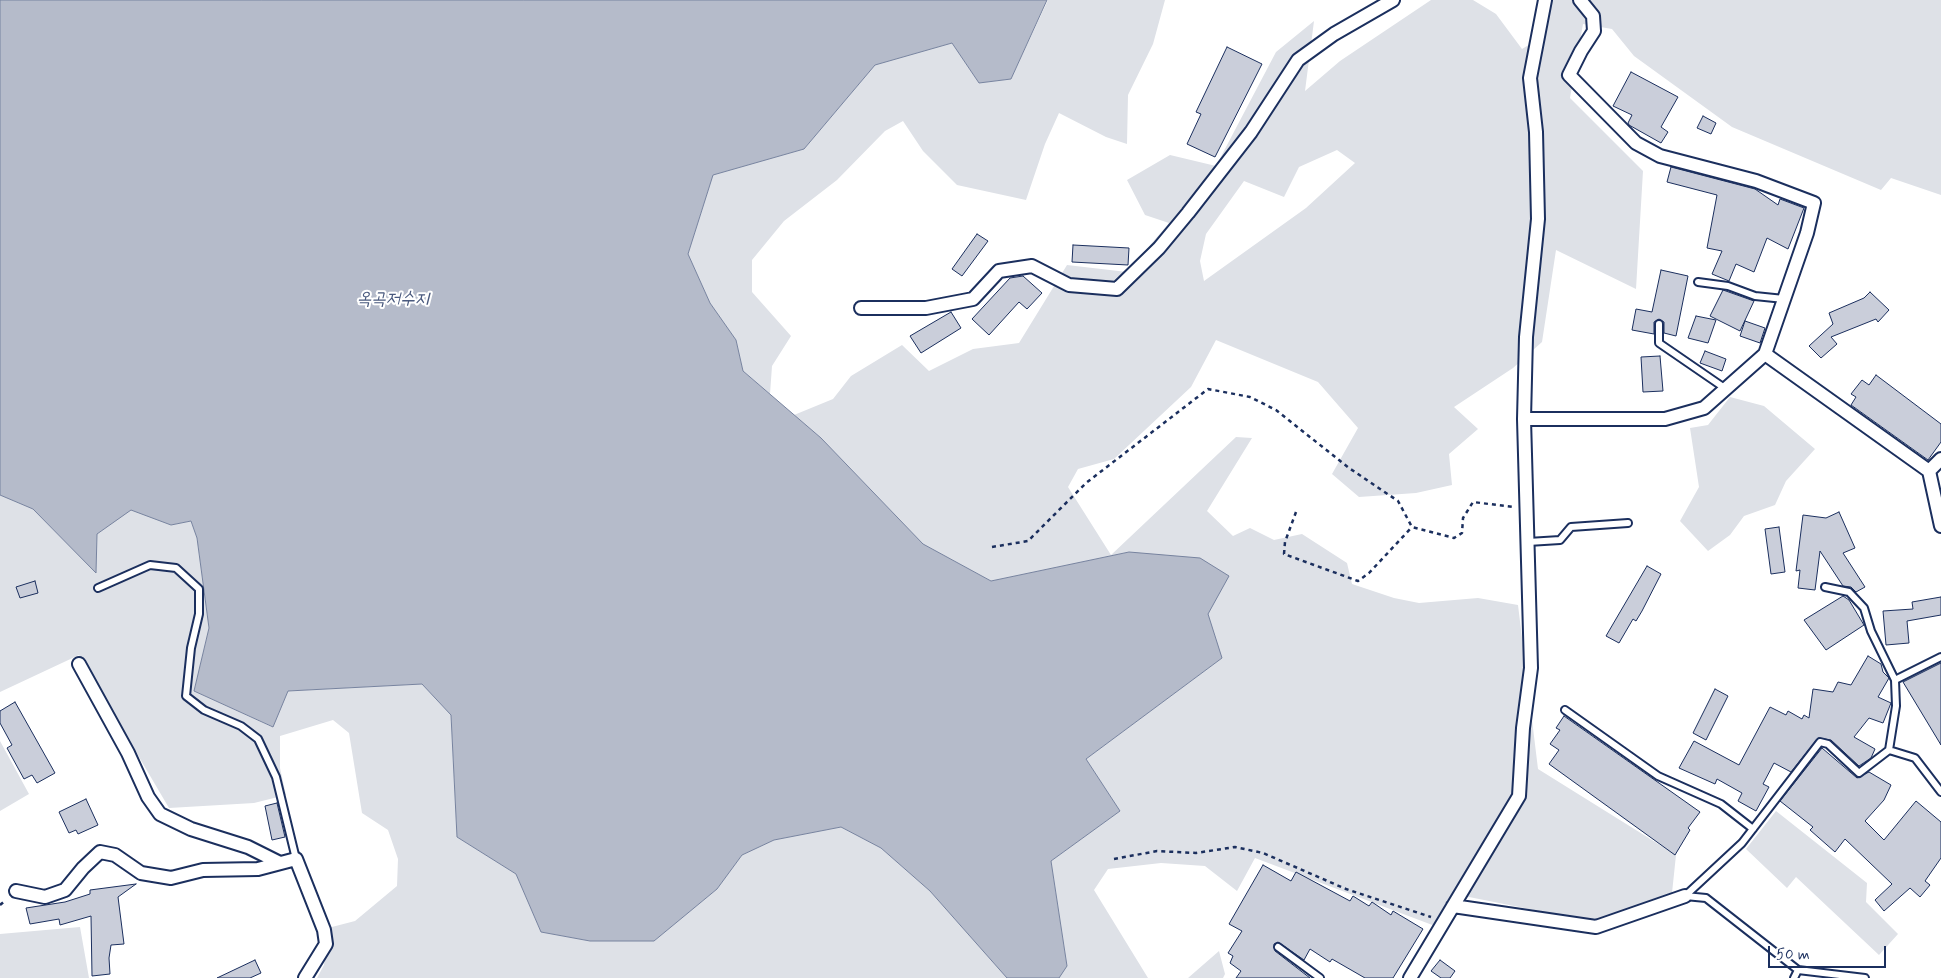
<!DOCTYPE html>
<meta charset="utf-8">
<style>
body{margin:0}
#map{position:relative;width:1941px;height:978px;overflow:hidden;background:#fff;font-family:Mynerve,sans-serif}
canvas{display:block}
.scale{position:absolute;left:1768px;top:946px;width:118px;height:22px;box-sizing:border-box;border:2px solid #1b2f5e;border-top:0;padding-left:6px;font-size:15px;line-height:18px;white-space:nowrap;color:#1b2f5e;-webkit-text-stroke:4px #fff;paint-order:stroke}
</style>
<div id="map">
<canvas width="1941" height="978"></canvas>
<div class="scale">50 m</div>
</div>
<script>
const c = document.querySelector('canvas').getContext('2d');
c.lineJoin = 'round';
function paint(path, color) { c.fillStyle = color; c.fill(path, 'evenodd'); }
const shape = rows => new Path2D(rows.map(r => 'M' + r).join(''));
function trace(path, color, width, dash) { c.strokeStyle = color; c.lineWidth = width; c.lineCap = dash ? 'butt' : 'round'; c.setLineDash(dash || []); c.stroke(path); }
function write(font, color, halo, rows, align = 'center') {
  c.font = font + ' Mynerve,"Poor Story",sans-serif'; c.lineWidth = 4; c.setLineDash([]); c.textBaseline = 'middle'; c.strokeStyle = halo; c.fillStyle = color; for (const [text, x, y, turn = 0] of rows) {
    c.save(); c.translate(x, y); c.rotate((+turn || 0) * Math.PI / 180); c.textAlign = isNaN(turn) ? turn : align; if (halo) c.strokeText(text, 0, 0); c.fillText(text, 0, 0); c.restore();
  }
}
const green = shape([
 [1048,0,1165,0,1153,44,1128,95,1127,144,1106,137,1059,113,1045,144,1026,200,957,185,923,151,903,121,885,131,837,180,784,221,752,260,752,292,791,336,772,366,770,394,743,371,736,340,710,303,688,254,713,175,804,149,875,65,952,43,979,83,1011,79],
 [1431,0,1473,0,1496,14,1522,49,1532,43,1538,0,1941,0,1941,195,1891,178,1881,190,1732,127,1634,56,1612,29,1583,24,1570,98,1643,171,1636,289,1556,250,1542,342,1513,368,1454,407,1478,429,1449,454,1452,485,1416,493,1359,497,1332,474,1358,428,1318,382,1216,340,1191,387,1114,459,1078,469,1068,487,1111,555,1236,437,1252,438,1207,511,1233,536,1250,528,1274,540,1302,534,1347,563,1352,584,1394,598,1419,603,1478,598,1518,605,1538,769,1676,855,1672,893,1594,922,1454,894,1435,926,1255,858,1237,891,1205,866,1161,863,1108,869,1094,890,1148,978,1059,978,1067,966,1051,861,1120,811,1086,759,1222,658,1129,552,991,581,923,544,821,438,794,415,833,399,851,376,902,345,929,371,973,349,1019,343,1067,265,1127,272,1169,223,1145,215,1127,180,1170,155,1216,166,1276,52,1314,21,1305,91,1340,61],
 [1337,150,1355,163,1306,208,1204,281,1200,261,1206,234,1244,181,1284,197,1299,167],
 [1730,397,1764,406,1815,449,1786,481,1775,505,1744,516,1730,535,1708,551,1680,521,1699,487,1690,428,1708,425],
 [0,495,33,509,96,572,97,534,131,509,171,525,191,521,197,538,209,628,194,691,272,727,288,691,422,684,451,715,457,837,516,874,541,932,590,941,654,941,717,889,742,855,774,840,841,827,881,848,930,891,1007,978,317,978,324,965,328,928,355,921,397,886,398,859,388,830,362,813,349,733,333,720,280,736,280,768,286,795,254,803,169,808,79,655,0,692],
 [0,741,29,794,0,811],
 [1776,811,1867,883,1866,902,1898,934,1879,955,1796,877,1787,888,1746,849],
 [80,927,89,978,0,978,0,934],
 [1219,951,1225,974,1223,978,1188,978]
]);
const water = shape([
 [0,0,1047,0,1011,79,979,83,952,43,875,65,804,149,713,175,688,254,710,303,736,340,743,371,821,438,923,544,991,581,1129,552,1200,558,1229,576,1208,614,1222,658,1086,759,1120,811,1051,861,1067,966,1059,978,1007,978,930,891,881,848,841,827,774,840,742,855,717,889,654,941,590,941,541,932,516,874,457,837,451,715,422,684,288,691,273,727,194,691,209,628,197,538,191,521,171,525,131,510,97,534,96,573,33,509,0,495,0,0]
]);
const building = shape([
 [1227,47,1262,64,1215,157,1187,144,1201,114,1196,112,1227,47],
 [1631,72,1678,97,1661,127,1668,132,1661,143,1629,125,1628,123,1632,115,1613,106,1631,72],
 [1703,116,1716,123,1711,134,1697,128,1703,116],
 [1671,167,1755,189,1778,205,1780,199,1804,208,1788,249,1767,238,1754,272,1736,264,1729,281,1712,274,1722,251,1707,248,1717,195,1667,182,1671,167],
 [977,234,988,241,962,276,952,269,977,234],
 [1073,245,1129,248,1128,265,1072,262,1073,245],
 [1661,270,1688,276,1676,336,1664,333,1664,322,1659,319,1654,322,1654,334,1632,330,1636,309,1652,312,1661,270],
 [1023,276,1042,293,1027,309,1019,302,989,335,972,319,1010,278,1023,276],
 [1723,290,1754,301,1740,331,1710,316,1723,290],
 [1870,292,1889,310,1878,322,1876,319,1831,337,1837,344,1821,358,1809,346,1833,324,1829,313,1864,298,1870,292],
 [951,312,961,328,921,353,910,336,951,312],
 [1696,316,1716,320,1708,343,1688,338,1696,316],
 [1745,321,1765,328,1760,343,1740,336,1745,321],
 [1705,351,1726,359,1722,371,1700,363,1705,351],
 [1660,356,1663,391,1643,392,1641,357,1660,356],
 [1876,375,1941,424,1941,442,1928,460,1851,405,1856,397,1851,394,1862,380,1869,385,1876,375],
 [1839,512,1855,548,1843,553,1865,587,1856,592,1851,587,1843,586,1820,551,1815,590,1798,588,1800,570,1796,571,1803,515,1826,518,1839,512],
 [1779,527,1785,572,1771,574,1765,529,1779,527],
 [1647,566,1661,574,1642,611,1636,621,1633,619,1619,643,1606,636,1647,566],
 [35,581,38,593,20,598,16,587,35,581],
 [1843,596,1849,600,1864,625,1826,650,1804,620,1843,596],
 [1941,597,1941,615,1907,621,1909,643,1886,645,1883,611,1913,609,1912,602,1941,597],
 [1868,656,1881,664,1883,672,1889,678,1878,697,1891,703,1883,723,1869,718,1854,737,1875,749,1871,758,1859,766,1831,740,1818,738,1791,772,1774,763,1763,784,1769,787,1756,811,1738,801,1742,793,1717,779,1715,784,1679,768,1694,741,1739,765,1770,707,1786,715,1788,711,1802,719,1804,715,1809,718,1813,689,1833,692,1838,682,1851,685,1868,656],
 [1941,663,1941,745,1903,682,1941,663],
 [1715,689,1728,696,1706,740,1693,733,1715,689],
 [15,702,55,773,37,783,32,775,24,779,7,748,12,745,0,723,0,711,15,702],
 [1564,716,1700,812,1688,828,1690,830,1675,855,1549,764,1559,750,1550,744,1560,730,1556,728,1564,716],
 [1822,748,1857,778,1869,772,1891,785,1884,800,1865,821,1884,840,1916,801,1941,822,1941,858,1925,881,1930,885,1920,897,1910,888,1884,911,1875,900,1892,884,1845,839,1835,852,1810,830,1813,827,1780,801,1822,748],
 [86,799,98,825,78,834,76,830,69,833,59,812,86,799],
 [277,803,285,837,272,840,265,806,277,803],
 [1263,865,1291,881,1296,872,1350,901,1353,896,1369,906,1372,902,1391,915,1393,911,1423,929,1393,978,1365,978,1332,959,1330,962,1310,949,1304,960,1278,942,1274,944,1275,951,1310,978,1236,978,1241,971,1230,963,1233,956,1228,953,1242,931,1229,924,1263,865],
 [136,884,118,897,124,944,111,945,109,958,110,974,92,976,91,916,60,925,59,919,30,924,26,908,65,902,90,894,90,890,136,884],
 [255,960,261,973,250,978,217,978,255,960],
 [1440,960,1455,971,1450,978,1441,978,1431,971,1440,960]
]);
const path = shape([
 [1296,512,1285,542,1284,554,1358,581,1369,573,1412,527],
 [992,547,1028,541,1086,483,1208,389,1250,397,1276,410,1349,468,1398,501,1412,527,1454,538,1462,533,1463,518,1473,502,1513,507],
 [1114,859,1157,851,1196,853,1235,847,1263,853,1346,889,1431,917],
 [0,905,6,900]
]);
const lane = shape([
 [1698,282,1728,286,1755,296,1784,299],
 [1659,324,1659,343,1726,389],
 [1528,542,1560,540,1571,527,1628,523],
 [1825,587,1849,592,1864,608,1871,631,1895,680],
 [98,588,150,565,176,568,199,589,199,614,191,648,186,696,204,710,241,726,258,739,276,777,296,859],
 [1565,710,1658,776,1721,804,1753,829],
 [1889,750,1915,758,1941,792],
 [1278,947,1320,978],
 [1794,978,1798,970],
 [1865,978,1798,970,1706,898,1685,896,1742,843,1820,742,1828,744,1859,773,1889,750,1896,706,1895,680,1941,657]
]);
const street = shape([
 [1580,0,1593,16,1594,31,1581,51,1569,75,1636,143,1660,156,1756,181,1814,203,1807,233,1765,354,1929,471,1941,526],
 [861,308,926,308,973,299,999,271,1032,266,1069,285,1117,289,1159,248,1188,213,1251,132,1298,60,1334,34,1393,0],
 [1524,419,1526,337,1538,219,1536,132,1530,78,1545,0],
 [1929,471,1941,459],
 [79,664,128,753,148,797,160,814,191,829,248,847,280,863],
 [16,891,45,897,65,890,83,868,100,852,115,855,141,873,171,878,203,870,258,869,296,859,324,930,326,944,305,978],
 [1453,906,1596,927,1685,896],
 [1410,978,1519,796,1523,728,1531,668,1524,419,1665,419,1704,408,1765,354]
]);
const waterNames = [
 ["옥곡저수지",393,300]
];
paint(green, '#dee1e7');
paint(water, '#b5bbca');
trace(water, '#77839f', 1);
paint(building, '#caceda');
trace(building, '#1b2f5e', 1);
trace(lane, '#1b2f5e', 10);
trace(street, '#1b2f5e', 16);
trace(path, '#1b2f5e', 2.5, [4, 4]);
trace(lane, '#fff', 6);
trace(street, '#fff', 12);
write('italic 18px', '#49597e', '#fff', waterNames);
</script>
